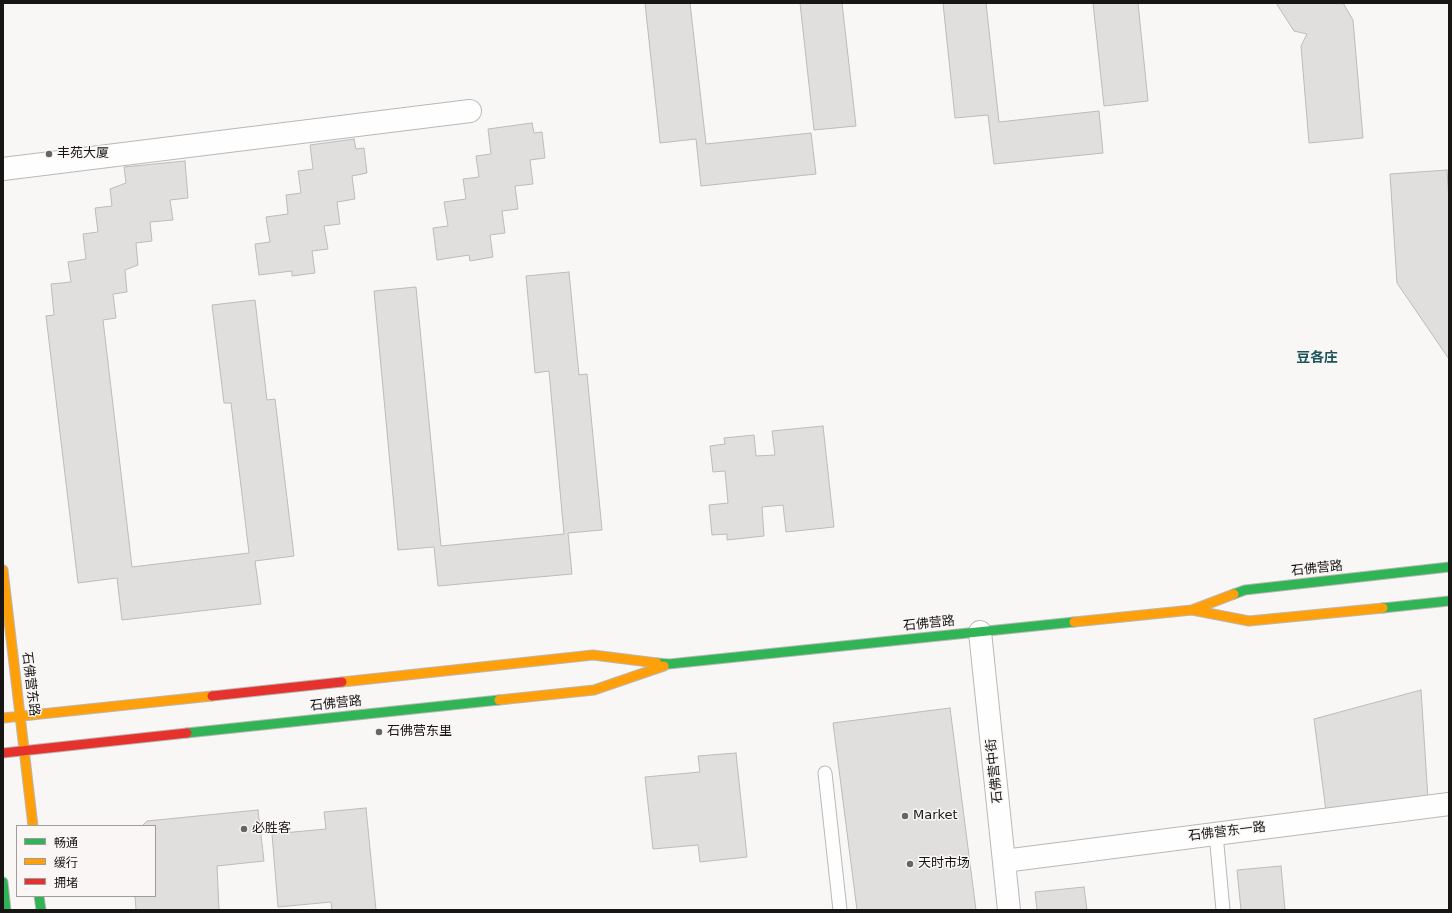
<!DOCTYPE html>
<meta charset="utf-8">
<style>
body{margin:0}
#map{position:relative;width:1452px;height:913px;overflow:hidden;background:#f9f7f6;font-family:"DejaVu Sans","Noto Sans SC",sans-serif}
canvas{display:block}
.frame{position:absolute;inset:0;border:4px solid #171615;pointer-events:none}
.legend{position:absolute;left:16px;top:825px;width:140px;height:72px;box-sizing:border-box;background:#faf6f5;border:1px solid #9f9c9b;margin:0;padding:5px 7px;list-style:none;font-size:12px;color:#171615}
.legend li{display:flex;align-items:center;gap:8px;height:20px}
.legend b{width:20px;border:1px solid #9f9c9b}
</style>
<div id="map">
<canvas width="1452" height="913"></canvas>
<div class="frame"></div>
<ul class="legend">
<li><b style="height:5px;background:#30b455"></b>畅通</li>
<li><b style="height:5px;background:#ff9f0a"></b>缓行</li>
<li><b style="height:5px;background:#e5322d"></b>拥堵</li>
</ul>
</div>
<script>
const c = document.querySelector('canvas').getContext('2d');
c.lineJoin = 'round';
function paint(path, color) { c.fillStyle = color; c.fill(path, 'evenodd'); }
const shape = rows => new Path2D(rows.map(r => 'M' + r).join(''));
function trace(path, color, width, dash) { c.strokeStyle = color; c.lineWidth = width; c.lineCap = dash ? 'butt' : 'round'; c.setLineDash(dash || []); c.stroke(path); }
function write(font, color, halo, rows, align = 'center') {
  c.font = font + ' "DejaVu Sans","Noto Sans SC",sans-serif'; c.lineWidth = 3; c.setLineDash([]); c.textBaseline = 'middle'; c.strokeStyle = halo; c.fillStyle = color; for (const [text, x, y, turn = 0] of rows) {
    c.save(); c.translate(x, y); c.rotate((+turn || 0) * Math.PI / 180); c.textAlign = isNaN(turn) ? turn : align; if (halo) c.strokeText(text, 0, 0); c.fillText(text, 0, 0); c.restore();
  }
}
const building = shape([
 [645,3,690,3,706,144,811,133,816,174,701,186,696,139,660,143,645,3],
 [800,3,842,3,856,126,814,130,800,3],
 [943,3,986,3,999,122,1099,111,1103,153,994,164,988,115,955,118,943,3],
 [1093,3,1138,3,1148,101,1104,106,1093,3],
 [1276,3,1343,3,1353,20,1363,138,1309,143,1301,46,1307,34,1294,31,1276,3],
 [532,123,534,133,542,132,545,158,530,160,533,184,515,186,518,209,502,211,505,233,490,235,493,257,470,261,469,255,437,260,433,228,448,226,444,202,466,199,463,179,479,177,476,156,491,154,488,129,532,123],
 [354,139,356,149,364,148,367,173,352,176,355,199,337,202,340,224,324,226,328,249,312,251,315,273,292,276,292,271,259,275,255,244,270,242,266,217,288,214,286,195,301,193,298,171,313,169,310,145,354,139],
 [185,161,188,198,170,200,173,220,150,222,152,241,136,243,138,265,125,270,127,292,113,294,116,318,103,320,132,567,249,553,231,403,224,403,212,305,255,300,267,400,275,399,294,556,255,561,261,604,122,620,117,578,78,583,46,316,54,315,51,284,71,282,68,262,86,259,83,234,98,232,95,208,112,206,110,189,126,183,124,167,185,161],
 [1447,170,1449,200,1449,359,1397,283,1390,174,1447,170],
 [569,272,579,375,587,374,602,530,568,533,572,574,438,586,434,547,398,550,374,291,416,287,441,546,564,534,549,371,535,373,526,276,569,272],
 [823,426,834,527,786,532,783,505,762,507,764,536,727,540,727,534,712,535,709,505,728,503,725,471,713,472,710,446,725,444,724,438,754,435,756,456,775,455,772,431,823,426],
 [1421,690,1428,799,1326,811,1314,719,1421,690],
 [950,708,976,910,857,910,833,723,950,708],
 [736,753,747,857,700,862,698,845,653,849,645,777,700,772,698,756,736,753],
 [366,808,376,910,332,910,331,902,278,907,272,834,326,829,324,812,366,808],
 [258,810,264,861,217,866,219,910,136,910,135,896,155,896,155,826,142,826,147,821,258,810],
 [1281,866,1285,910,1241,910,1237,870,1281,866],
 [1084,887,1087,910,1037,910,1035,892,1084,887]
]);
const lane = shape([
 [825,773,840,910],
 [1216,834,1223,910]
]);
const street = shape([
 [3,169,470,111],
 [980,632,1009,910],
 [1004,861,1449,804]
]);
const fast = shape([
 [1234,594,1245,590,1449,567],
 [1383,608,1449,601],
 [657,663,669,664,1074,622],
 [187,733,499,700],
 [3,882,6,910],
 [39,896,41,910]
]);
const slow = shape([
 [3,570,33,826],
 [1192,610,1249,621,1383,608],
 [1074,622,1192,610,1234,594],
 [342,682,593,655,657,663],
 [499,700,594,690,664,666],
 [3,718,212,696]
]);
const jam = shape([
 [212,696,342,682],
 [3,753,187,733]
]);
const markers = [
 [49,154,4,"#666564"],
 [379,732,4,"#666564"],
 [905,816,4,"#666564"],
 [244,829,4,"#666564"],
 [910,864,4,"#666564"]
];
const poiNames = [
 ["丰苑大厦",57,154],
 ["石佛营东里",387,732],
 ["Market",913,816],
 ["必胜客",252,829],
 ["天时市场",918,864]
];
const streetNames = [
 ["石佛营路",1317,569,-6],
 ["石佛营路",929,624,-6],
 ["石佛营东路",30,684,83],
 ["石佛营路",336,704,-6],
 ["石佛营中街",995,771,-96],
 ["石佛营东一路",1227,832,-7]
];
const neighbourhoodNames = [
 ["豆各庄",1317,358]
];
paint(building, '#e0dfde');
trace(building, '#bcbaba', 1);
trace(lane, '#b9b8b7', 15);
trace(street, '#b9b8b7', 24);
trace(fast, '#b9b8b7', 11);
trace(slow, '#b9b8b7', 11);
trace(jam, '#b9b8b7', 11);
trace(lane, '#fefefe', 13);
trace(street, '#fefefe', 22);
trace(fast, '#30b455', 9);
trace(slow, '#ff9f0a', 9);
trace(jam, '#e5322d', 9);
for (const [x, y, r, color] of markers) { const dot = new Path2D(); dot.arc(x, y, r, 0, 2 * Math.PI); c.fillStyle = color; c.fill(dot); trace(dot, '#faf6f5', 1.5); }
write('13px', '#171615', '#faf6f5', poiNames, 'left');
write('13px', '#171615', '#faf6f5', streetNames);
write('bold 14px', '#185459', '#faf6f5', neighbourhoodNames);
</script>
